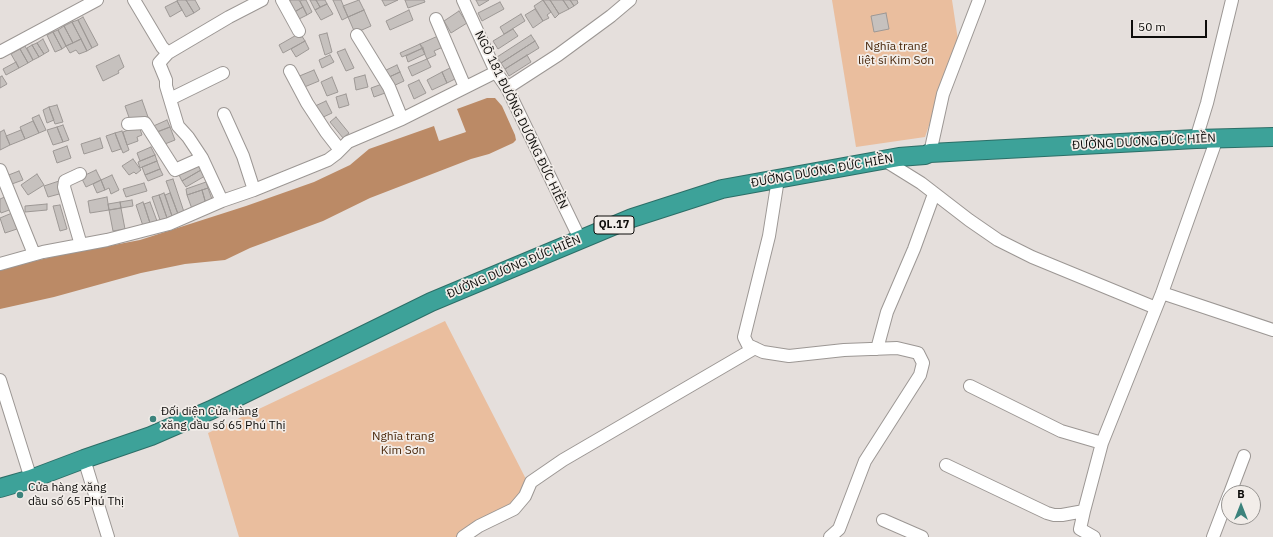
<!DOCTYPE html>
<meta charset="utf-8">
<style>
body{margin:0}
#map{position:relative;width:1273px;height:537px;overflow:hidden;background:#e5dfdc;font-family:"IBM Plex Sans",sans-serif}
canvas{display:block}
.north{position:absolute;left:1221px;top:485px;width:40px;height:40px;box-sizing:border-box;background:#f2ede9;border:1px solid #969390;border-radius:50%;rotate:0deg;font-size:11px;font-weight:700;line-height:16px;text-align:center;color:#0d0c0a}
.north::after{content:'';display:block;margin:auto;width:14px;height:18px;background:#3c837c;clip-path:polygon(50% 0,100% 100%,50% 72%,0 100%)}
.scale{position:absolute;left:1131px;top:20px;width:76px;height:18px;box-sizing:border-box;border:2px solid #0d0c0a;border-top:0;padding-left:5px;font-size:12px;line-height:14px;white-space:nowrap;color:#0d0c0a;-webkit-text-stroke:3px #f2ede9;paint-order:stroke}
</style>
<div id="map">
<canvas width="1273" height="537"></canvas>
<div class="north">B</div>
<div class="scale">50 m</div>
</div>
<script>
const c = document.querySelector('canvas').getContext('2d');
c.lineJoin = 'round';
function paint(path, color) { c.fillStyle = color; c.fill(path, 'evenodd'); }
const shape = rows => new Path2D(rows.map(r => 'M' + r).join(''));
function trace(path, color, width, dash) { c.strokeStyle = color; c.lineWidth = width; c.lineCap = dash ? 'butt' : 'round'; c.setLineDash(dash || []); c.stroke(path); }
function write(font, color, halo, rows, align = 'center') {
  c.font = font + ' "IBM Plex Sans",sans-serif'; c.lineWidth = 3.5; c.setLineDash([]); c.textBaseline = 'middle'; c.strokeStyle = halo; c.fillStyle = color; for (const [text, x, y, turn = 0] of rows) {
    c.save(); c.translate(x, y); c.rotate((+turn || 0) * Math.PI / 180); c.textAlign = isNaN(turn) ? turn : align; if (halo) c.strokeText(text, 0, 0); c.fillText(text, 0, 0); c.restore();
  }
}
const green = shape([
 [832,0,952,0,958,40,925,137,856,147],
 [445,321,528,483,525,496,463,537,239,537,208,433]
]);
const water = shape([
 [487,98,495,98,502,106,515,135,516,140,513,143,489,154,471,159,370,198,323,221,250,248,225,260,185,264,141,273,54,297,0,309,0,269,56,256,140,240,246,206,314,182,350,165,369,149,434,126,439,141,466,132,457,109]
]);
const building = shape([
 [178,0,186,0,194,13,186,17,177,1,178,0],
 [186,0,195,0,200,9,194,13,186,0],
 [291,0,299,0,303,7,291,14,285,3,291,0],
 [302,0,306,0,312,12,307,15,300,1,302,0],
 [310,0,316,0,320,7,315,10,310,0],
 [316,0,325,0,327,4,320,7,316,0],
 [333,0,341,0,348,17,342,20,333,0],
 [359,0,364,10,348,17,343,6,359,0],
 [382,0,398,0,385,6,382,0],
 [405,0,424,0,425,2,408,8,405,0],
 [476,0,489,0,479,6,476,0],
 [543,0,550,0,559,14,555,18,543,0],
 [543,0,551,12,547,15,549,18,543,21,534,6,543,0],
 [550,0,563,0,569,9,559,14,550,0],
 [563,0,570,0,574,6,569,9,563,0],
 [570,0,577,0,578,3,574,6,570,0],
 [177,1,182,10,170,17,165,7,177,1],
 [500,2,504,9,482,21,478,13,500,2],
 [327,4,333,14,321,20,315,10,327,4],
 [303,7,307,15,295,21,291,14,303,7],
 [535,9,543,21,533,28,525,15,535,9],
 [364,10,371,26,355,33,348,17,364,10],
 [409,10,413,20,390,30,386,21,409,10],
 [459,11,467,23,451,33,444,21,459,11],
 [886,13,889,29,874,32,871,16,886,13],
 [521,14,525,21,504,34,500,27,521,14],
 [83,17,98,45,92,48,78,20,83,17],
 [78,20,92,48,87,51,72,22,78,20],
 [72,22,81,39,73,43,64,26,72,22],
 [64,26,73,43,66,46,58,30,64,26],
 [513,29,518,36,498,49,493,41,513,29],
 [58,30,66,46,62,49,53,32,58,30],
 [53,32,62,49,55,52,47,35,53,32],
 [300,33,305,41,283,53,279,45,300,33],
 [327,33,332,52,325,55,319,35,327,33],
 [531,35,535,41,501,63,497,57,531,35],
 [438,36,443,47,434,51,436,55,427,59,420,44,438,36],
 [43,39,49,51,44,54,37,43,43,39],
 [81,39,87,51,79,54,76,50,70,53,66,46,81,39],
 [305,41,309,49,296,57,291,49,305,41],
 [535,41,539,48,505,69,501,63,535,41],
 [37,43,44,54,39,57,32,45,37,43],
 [420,44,423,48,402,57,400,53,420,44],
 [32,45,39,57,33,60,27,48,32,45],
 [25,46,33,60,28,63,20,49,25,46],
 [423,48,425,54,408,62,406,56,423,48],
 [20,49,28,63,19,68,11,54,20,49],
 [345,49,354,68,346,71,337,52,345,49],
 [119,55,124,67,118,71,119,73,103,81,96,66,119,55],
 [330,55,334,62,322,68,319,60,330,55],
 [527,55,531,62,509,76,505,69,527,55],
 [427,59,431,67,412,76,408,67,427,59],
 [16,62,19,68,6,75,3,69,16,62],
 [397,65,400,72,387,78,384,71,397,65],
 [454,66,459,77,447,83,442,72,454,66],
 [314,70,319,81,302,88,297,77,314,70],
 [400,72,404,81,391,87,387,78,400,72],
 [442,72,447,83,432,90,427,80,442,72],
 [365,75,368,87,356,90,354,78,365,75],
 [2,76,7,84,0,88,0,77,2,76],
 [332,77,338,92,327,96,321,82,332,77],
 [419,80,426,93,414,99,408,85,419,80],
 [385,83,388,92,374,97,371,88,385,83],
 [346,94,349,105,339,108,336,97,346,94],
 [142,100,148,117,131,123,125,106,142,100],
 [326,101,332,113,319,119,313,107,326,101],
 [57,105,63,122,55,124,49,107,57,105],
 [49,107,54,120,47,123,43,110,49,107],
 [39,115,46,130,39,133,32,118,39,115],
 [336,117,349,133,343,138,330,122,336,117],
 [167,120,170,127,151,134,149,128,167,120],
 [33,121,39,133,25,139,20,127,33,121],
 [63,125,69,140,63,142,57,127,63,125],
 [139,126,142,135,137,137,138,141,127,145,123,132,139,126],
 [57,127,63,142,53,145,47,130,57,127],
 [170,127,175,140,160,146,155,133,170,127],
 [4,130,10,145,0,150,0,132,4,130],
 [21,130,25,139,10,145,6,136,21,130],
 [122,131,129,150,123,153,115,133,122,131],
 [115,133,121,149,112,152,106,136,115,133],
 [100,138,103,148,84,154,81,144,100,138],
 [67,146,71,158,57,163,53,151,67,146],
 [151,147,155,155,140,161,137,153,151,147],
 [155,155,157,161,140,168,138,162,155,155],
 [133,159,141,170,136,174,134,172,129,175,122,166,133,159],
 [157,161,160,169,145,175,142,167,157,161],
 [197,164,201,170,182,181,179,175,197,164],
 [160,169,163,175,148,181,145,175,160,169],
 [96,170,101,180,86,187,81,177,96,170],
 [201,170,205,176,186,187,182,181,201,170],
 [19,171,23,180,9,185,6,176,19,171],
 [37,174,44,185,28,195,21,185,37,174],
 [112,175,119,190,111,194,109,188,105,190,101,180,112,175],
 [173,179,184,212,178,214,166,181,173,179],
 [101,180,105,190,97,193,93,184,101,180],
 [59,181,63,193,48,197,44,186,59,181],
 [206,182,208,188,187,195,186,189,206,182],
 [144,183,147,191,126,197,123,189,144,183],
 [208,188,213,202,206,204,202,190,208,188],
 [202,190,206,204,192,209,187,195,202,190],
 [164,193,172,216,167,218,159,195,164,193],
 [170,193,178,214,172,216,165,195,170,193],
 [159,195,167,218,160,220,152,197,159,195],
 [7,196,12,209,1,213,0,210,0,199,7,196],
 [107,197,109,210,90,213,88,201,107,197],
 [132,200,133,206,121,208,120,202,132,200],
 [120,202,121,208,109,210,108,204,120,202],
 [143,202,150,223,143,226,136,205,143,202],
 [150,202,157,221,150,223,144,204,150,202],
 [47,204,47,210,25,212,25,206,47,204],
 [60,205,67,229,60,231,53,206,60,205],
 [121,208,125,229,113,231,109,210,121,208],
 [12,213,17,229,5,233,0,218,12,213]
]);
const minor = shape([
 [134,0,162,47,168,53,159,63,166,80,166,86,178,126,188,137,202,158,222,201],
 [282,0,299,31],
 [463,0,496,72,507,88,580,239],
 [436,19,465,87],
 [357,35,389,87,402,119],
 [0,52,97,0],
 [168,53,229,17,262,0],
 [290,71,307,103,326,132,340,150],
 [507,88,558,55,611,16,630,0],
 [170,99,223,73],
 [224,114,243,156,254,190],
 [128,124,145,123,175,170,202,158],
 [1196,139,1207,103,1232,0],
 [930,153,943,94,979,0],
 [884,160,921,183,969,220,998,240,1032,257,1156,308],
 [0,170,34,254],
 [80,174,65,181,64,187,81,245],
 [778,179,769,236,744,337,748,345,763,352,789,356,844,350,897,348,918,353,923,363,920,375,865,461,839,529,830,537],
 [0,264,43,252,107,240,169,224,222,201,254,190,328,160,336,154,348,142,402,119,496,72],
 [1162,293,1273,330],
 [877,349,887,312,914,249,934,194],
 [0,380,31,479],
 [970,386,1061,431,1102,443],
 [84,459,108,537],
 [946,465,1047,513,1054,515,1062,515,1084,511],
 [1230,493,1244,456],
 [883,520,922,537],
 [463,537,479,526,514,509,525,496,531,482,563,460,755,348],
 [1094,537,1080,529,1084,511,1102,443,1162,293,1217,138],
 [1213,537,1229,495]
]);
const highway = shape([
 [0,488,31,479,84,459,151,436,211,410,431,302,632,218,722,189,899,157,925,155,930,153,1196,139,1273,137]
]);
const markers = [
 [153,419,4,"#3c837c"],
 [20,495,4,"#3c837c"]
];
const shields = [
 [614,225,40]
];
const shieldNames = [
 ["QL.17",614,225]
];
const parkNames = [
 ["Nghĩa trang",896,47],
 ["liệt sĩ Kim Sơn",896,61],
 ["Nghĩa trang",403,437],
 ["Kim Sơn",403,451]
];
const streetNames = [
 ["NGÕ 181 ĐƯỜNG DƯƠNG ĐỨC HIỀN",521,120,64],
 ["ĐƯỜNG DƯƠNG ĐỨC HIỀN",1144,142,-3],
 ["ĐƯỜNG DƯƠNG ĐỨC HIỀN",822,171,-10],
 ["ĐƯỜNG DƯƠNG ĐỨC HIỀN",514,267,-23]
];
const poiNames = [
 ["Đối diện Cửa hàng",161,412],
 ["xăng dầu số 65 Phú Thị",161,426],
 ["Cửa hàng xăng",28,488],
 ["dầu số 65 Phú Thị",28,502]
];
paint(green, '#eabe9e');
paint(water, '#bb8a66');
paint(building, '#c6c1be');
trace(building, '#9d9895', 1);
trace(minor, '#9c9794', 14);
trace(highway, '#2c6e67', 20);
trace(minor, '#fff', 12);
trace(highway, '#3da299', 18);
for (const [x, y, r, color] of markers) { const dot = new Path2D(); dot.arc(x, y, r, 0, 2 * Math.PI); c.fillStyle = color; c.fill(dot); trace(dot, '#f2ede9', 1.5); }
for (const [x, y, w] of shields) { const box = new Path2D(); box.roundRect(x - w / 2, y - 9, w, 18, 3); c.fillStyle = '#f2ede9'; c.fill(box); trace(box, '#0d0c0a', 1); }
write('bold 11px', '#0d0c0a', null, shieldNames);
write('12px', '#4a280b', '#f2ede9', parkNames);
write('12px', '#0d0c0a', '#f2ede9', streetNames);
write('12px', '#0d0c0a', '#f2ede9', poiNames, 'left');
</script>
